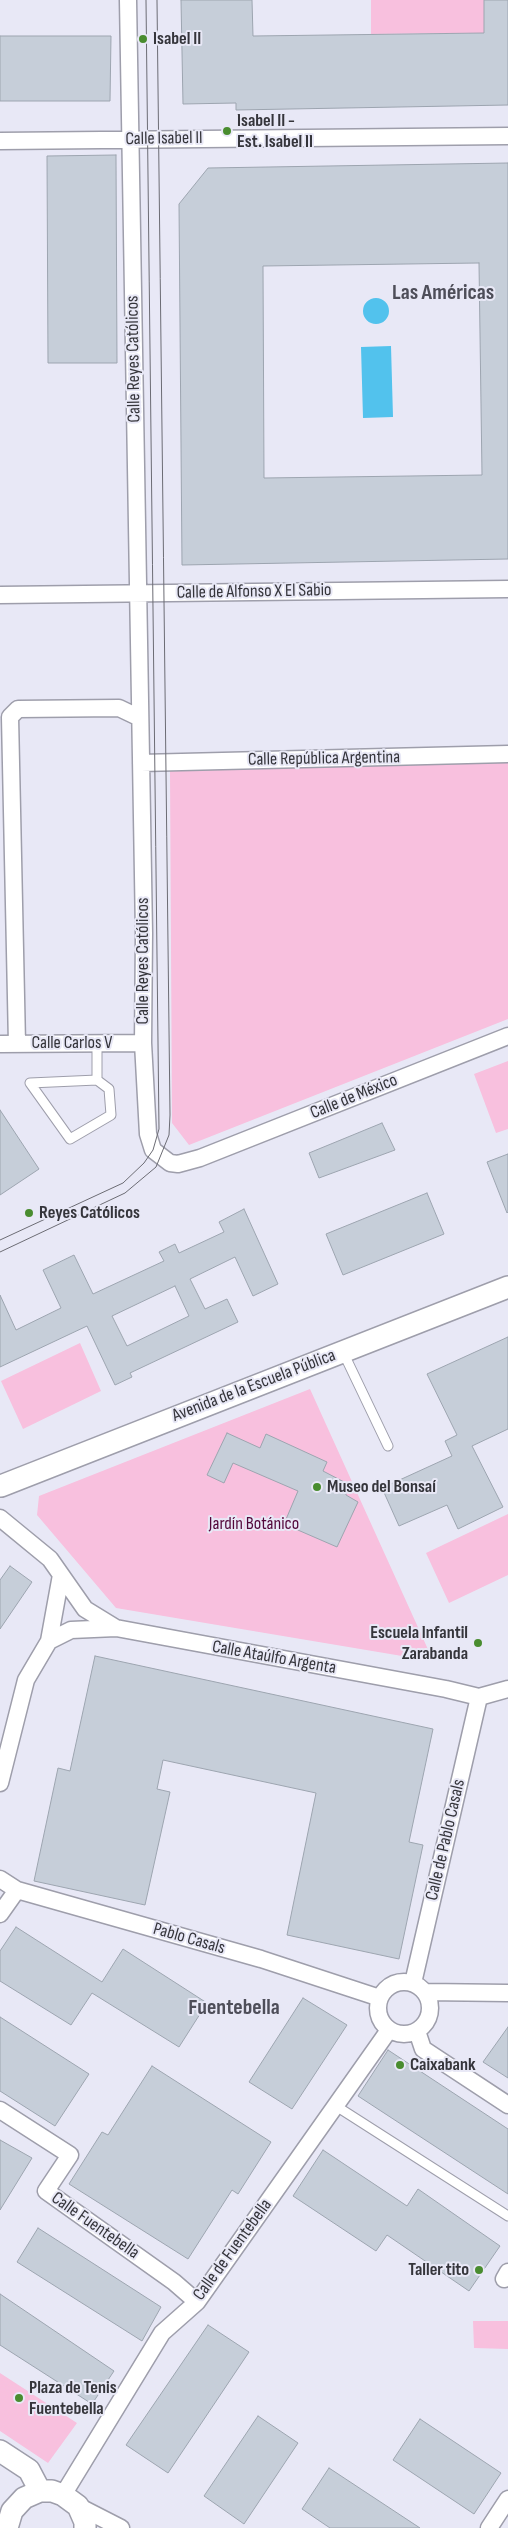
<!DOCTYPE html>
<meta charset="utf-8">
<style>
body{margin:0}
canvas{display:block;background:#e8e8f6}
</style>
<canvas width="508" height="2528"></canvas>
<script>
const c = document.querySelector('canvas').getContext('2d');
c.lineJoin = 'round';
function paint(path, color) { c.fillStyle = color; c.fill(path, 'evenodd'); }
const shape = rows => new Path2D(rows.map(r => 'M' + r).join(''));
function trace(path, color, width, dash) { c.strokeStyle = color; c.lineWidth = width; c.lineCap = dash ? 'butt' : 'round'; c.setLineDash(dash || []); c.stroke(path); }
function write(font, color, halo, rows, align = 'center') {
  c.font = font + ' "Sofia Sans Condensed",sans-serif'; c.lineWidth = 4; c.setLineDash([]); c.textBaseline = 'middle'; c.strokeStyle = halo; c.fillStyle = color; for (const [text, x, y, turn = 0] of rows) {
    c.save(); c.translate(x, y); c.rotate((+turn || 0) * Math.PI / 180); c.textAlign = isNaN(turn) ? turn : align; if (halo) c.strokeText(text, 0, 0); c.fillText(text, 0, 0); c.restore();
  }
}
const green = shape([
 [371,0,484,0,484,33,371,34],
 [508,757,508,1019,189,1145,172,1123,170,771],
 [508,1061,508,1129,496,1133,474,1074],
 [80,1343,101,1391,23,1429,1,1381],
 [310,1389,431,1656,405,1645,402,1656,116,1608,37,1515,39,1496],
 [508,1514,508,1575,449,1603,426,1553],
 [473,2321,508,2321,508,2349,474,2348],
 [0,2373,77,2423,48,2463,0,2431]
]);
const water = shape([
 '363 311a13 13 0 1 1 26 0a13 13 0 1 1-26 0Z',
 [391,346,393,417,363,418,361,347]
]);
const building = shape([
 [181,0,252,0,253,36,484,33,484,0,508,0,508,105,236,110,236,103,183,104,181,0],
 [0,36,111,36,110,101,0,101,0,36],
 [116,155,117,363,48,363,47,156,116,155],
 [508,163,508,559,182,565,179,204,208,168,508,163],
 [479,263,482,475,264,478,263,266,479,263],
 [0,1110,39,1169,0,1195,0,1110],
 [382,1123,395,1150,319,1178,309,1153,382,1123],
 [508,1154,508,1212,507,1213,487,1162,508,1154],
 [427,1193,444,1234,343,1275,326,1234,427,1193],
 [244,1209,278,1284,253,1296,235,1257,190,1279,205,1309,227,1299,238,1322,130,1373,132,1377,115,1385,87,1326,0,1367,0,1295,16,1330,61,1308,43,1270,74,1255,93,1294,164,1261,159,1252,175,1244,179,1253,224,1232,219,1222,244,1209],
 [175,1286,189,1316,127,1346,112,1316,175,1286],
 [508,1337,508,1429,472,1446,503,1507,458,1529,447,1505,399,1526,382,1488,452,1456,445,1441,457,1435,427,1374,508,1337],
 [227,1433,260,1448,266,1434,327,1462,323,1471,346,1483,346,1495,358,1502,337,1547,284,1524,298,1491,233,1463,224,1483,207,1475,227,1433],
 [10,1566,32,1582,0,1629,0,1580,10,1566],
 [95,1656,433,1729,409,1842,423,1845,399,1959,287,1935,316,1793,163,1760,157,1789,170,1792,145,1905,34,1881,58,1768,70,1771,95,1656],
 [16,1927,102,1982,123,1949,207,2003,179,2047,92,1993,71,2025,0,1981,0,1951,16,1927],
 [303,1998,347,2025,292,2109,249,2082,303,1998],
 [0,2017,89,2074,55,2126,0,2091,0,2017],
 [508,2027,508,2078,483,2062,508,2027],
 [388,2050,508,2129,508,2194,358,2096,388,2050],
 [152,2066,271,2142,238,2194,232,2190,188,2259,69,2184,102,2132,108,2135,152,2066],
 [0,2140,32,2158,0,2210,0,2140],
 [323,2150,407,2206,418,2189,500,2246,469,2291,387,2235,376,2251,293,2196,323,2150],
 [38,2228,161,2307,142,2341,17,2262,38,2228],
 [0,2294,114,2371,92,2404,0,2345,0,2294],
 [208,2325,249,2352,168,2473,126,2445,208,2325],
 [258,2416,298,2443,244,2524,204,2496,258,2416],
 [420,2419,501,2473,474,2514,393,2460,420,2419],
 [329,2468,420,2528,330,2528,302,2509,329,2468]
]);
const service = shape([
 [97,1043,97,1080,109,1089,111,1115,70,1139,30,1083,97,1080],
 [343,1352,388,1446],
 [336,2106,508,2216]
]);
const minor = shape([
 [128,0,144,933,143,1043,148,1134,153,1150,170,1163,178,1164,200,1158,508,1036],
 [0,141,508,136],
 [0,595,508,589],
 [141,763,508,754],
 [0,1044,143,1043],
 [17,1044,10,717,18,709,119,708,140,718],
 [0,1518,50,1559,85,1609,116,1628,446,1689,479,1697,508,1689],
 [49,1641,71,1630,116,1628],
 [0,1783,26,1680,49,1641,61,1575],
 [0,1879,17,1890,261,1959,380,1998],
 [0,1914,17,1890],
 '378 2008a26 26 0 1 1 52 0a26 26 0 1 1-52 0Z',
 [413,1983,479,1697],
 [425,1992,508,1993],
 [417,2031,423,2049,508,2105],
 [0,2110,70,2155,46,2191,174,2282,197,2302],
 [504,2279,508,2272],
 [63,2495,162,2333,197,2302,389,2030],
 [78,2506,121,2528],
 [489,2528,508,2499]
]);
const tertiary = shape([
 [1,1486,508,1287],
 [0,2451,29,2470,40,2491],
 [7,2528,12,2511,24,2498,40,2491,52,2491,63,2495,78,2506,85,2522,85,2528]
]);
const tram = shape([
 [0,1240,123,1183,144,1163,153,1150,159,1129,146,0],
 [0,1252,125,1193,156,1167,169,1135,170,1115,157,0]
]);
const markers = [
 [143,39,5,"#498c2f"],
 [227,131,5,"#498c2f"],
 [29,1213,5,"#498c2f"],
 [317,1487,5,"#498c2f"],
 [478,1643,5,"#498c2f"],
 [400,2065,5,"#498c2f"],
 [479,2270,5,"#498c2f"],
 [19,2398,5,"#498c2f"]
];
const poiNames = [
 ["Isabel II",153,39],
 ["Isabel II -",237,121],
 ["Est. Isabel II",237,142],
 ["Reyes Católicos",39,1213],
 ["Museo del Bonsaí",327,1487],
 ["Escuela Infantil",468,1633,"right"],
 ["Zarabanda",468,1654,"right"],
 ["Caixabank",410,2065],
 ["Taller tito",469,2270,"right"],
 ["Plaza de Tenis",29,2388],
 ["Fuentebella",29,2409]
];
const streetNames = [
 ["Calle Isabel II",164,139,-1],
 ["Calle Reyes Católicos",134,359,-91],
 ["Calle de Alfonso X El Sabio",254,592,-1],
 ["Calle República Argentina",324,759,-1],
 ["Calle Reyes Católicos",143,961,-90],
 ["Calle Carlos V",72,1043],
 ["Calle de México",354,1097,-22],
 ["Avenida de la Escuela Pública",254,1386,-21],
 ["Calle Ataúlfo Argenta",274,1658,10],
 ["Calle de Pablo Casals",446,1840,-77],
 ["Pablo Casals",189,1939,16],
 ["Calle Fuentebella",95,2226,35],
 ["Calle de Fuentebella",233,2250,-54]
];
const parkNames = [
 ["Jardín Botánico",254,1524]
];
const districtNames = [
 ["Las Américas",443,293],
 ["Fuentebella",234,2008]
];
paint(green, '#f8c0de');
paint(water, '#52c2ed');
paint(building, '#c6ced9');
trace(building, '#9da5b0', 1);
trace(service, '#9e9eab', 11);
trace(minor, '#9e9eab', 19);
trace(tertiary, '#9e9eab', 24);
trace(service, '#fff', 9);
trace(minor, '#fff', 16);
trace(tertiary, '#fff', 21);
trace(tram, '#6c6c74', 1);
for (const [x, y, r, color] of markers) { const dot = new Path2D(); dot.arc(x, y, r, 0, 2 * Math.PI); c.fillStyle = color; c.fill(dot); trace(dot, '#e8e8f6', 2); }
write('bold 18px', '#35353b', '#e8e8f6', poiNames, 'left');
write('18px', '#35353b', '#e8e8f6', streetNames);
write('18px', '#53073b', '#e8e8f6', parkNames);
write('bold 22px', '#4e4e59', '#e8e8f6', districtNames);
</script>
